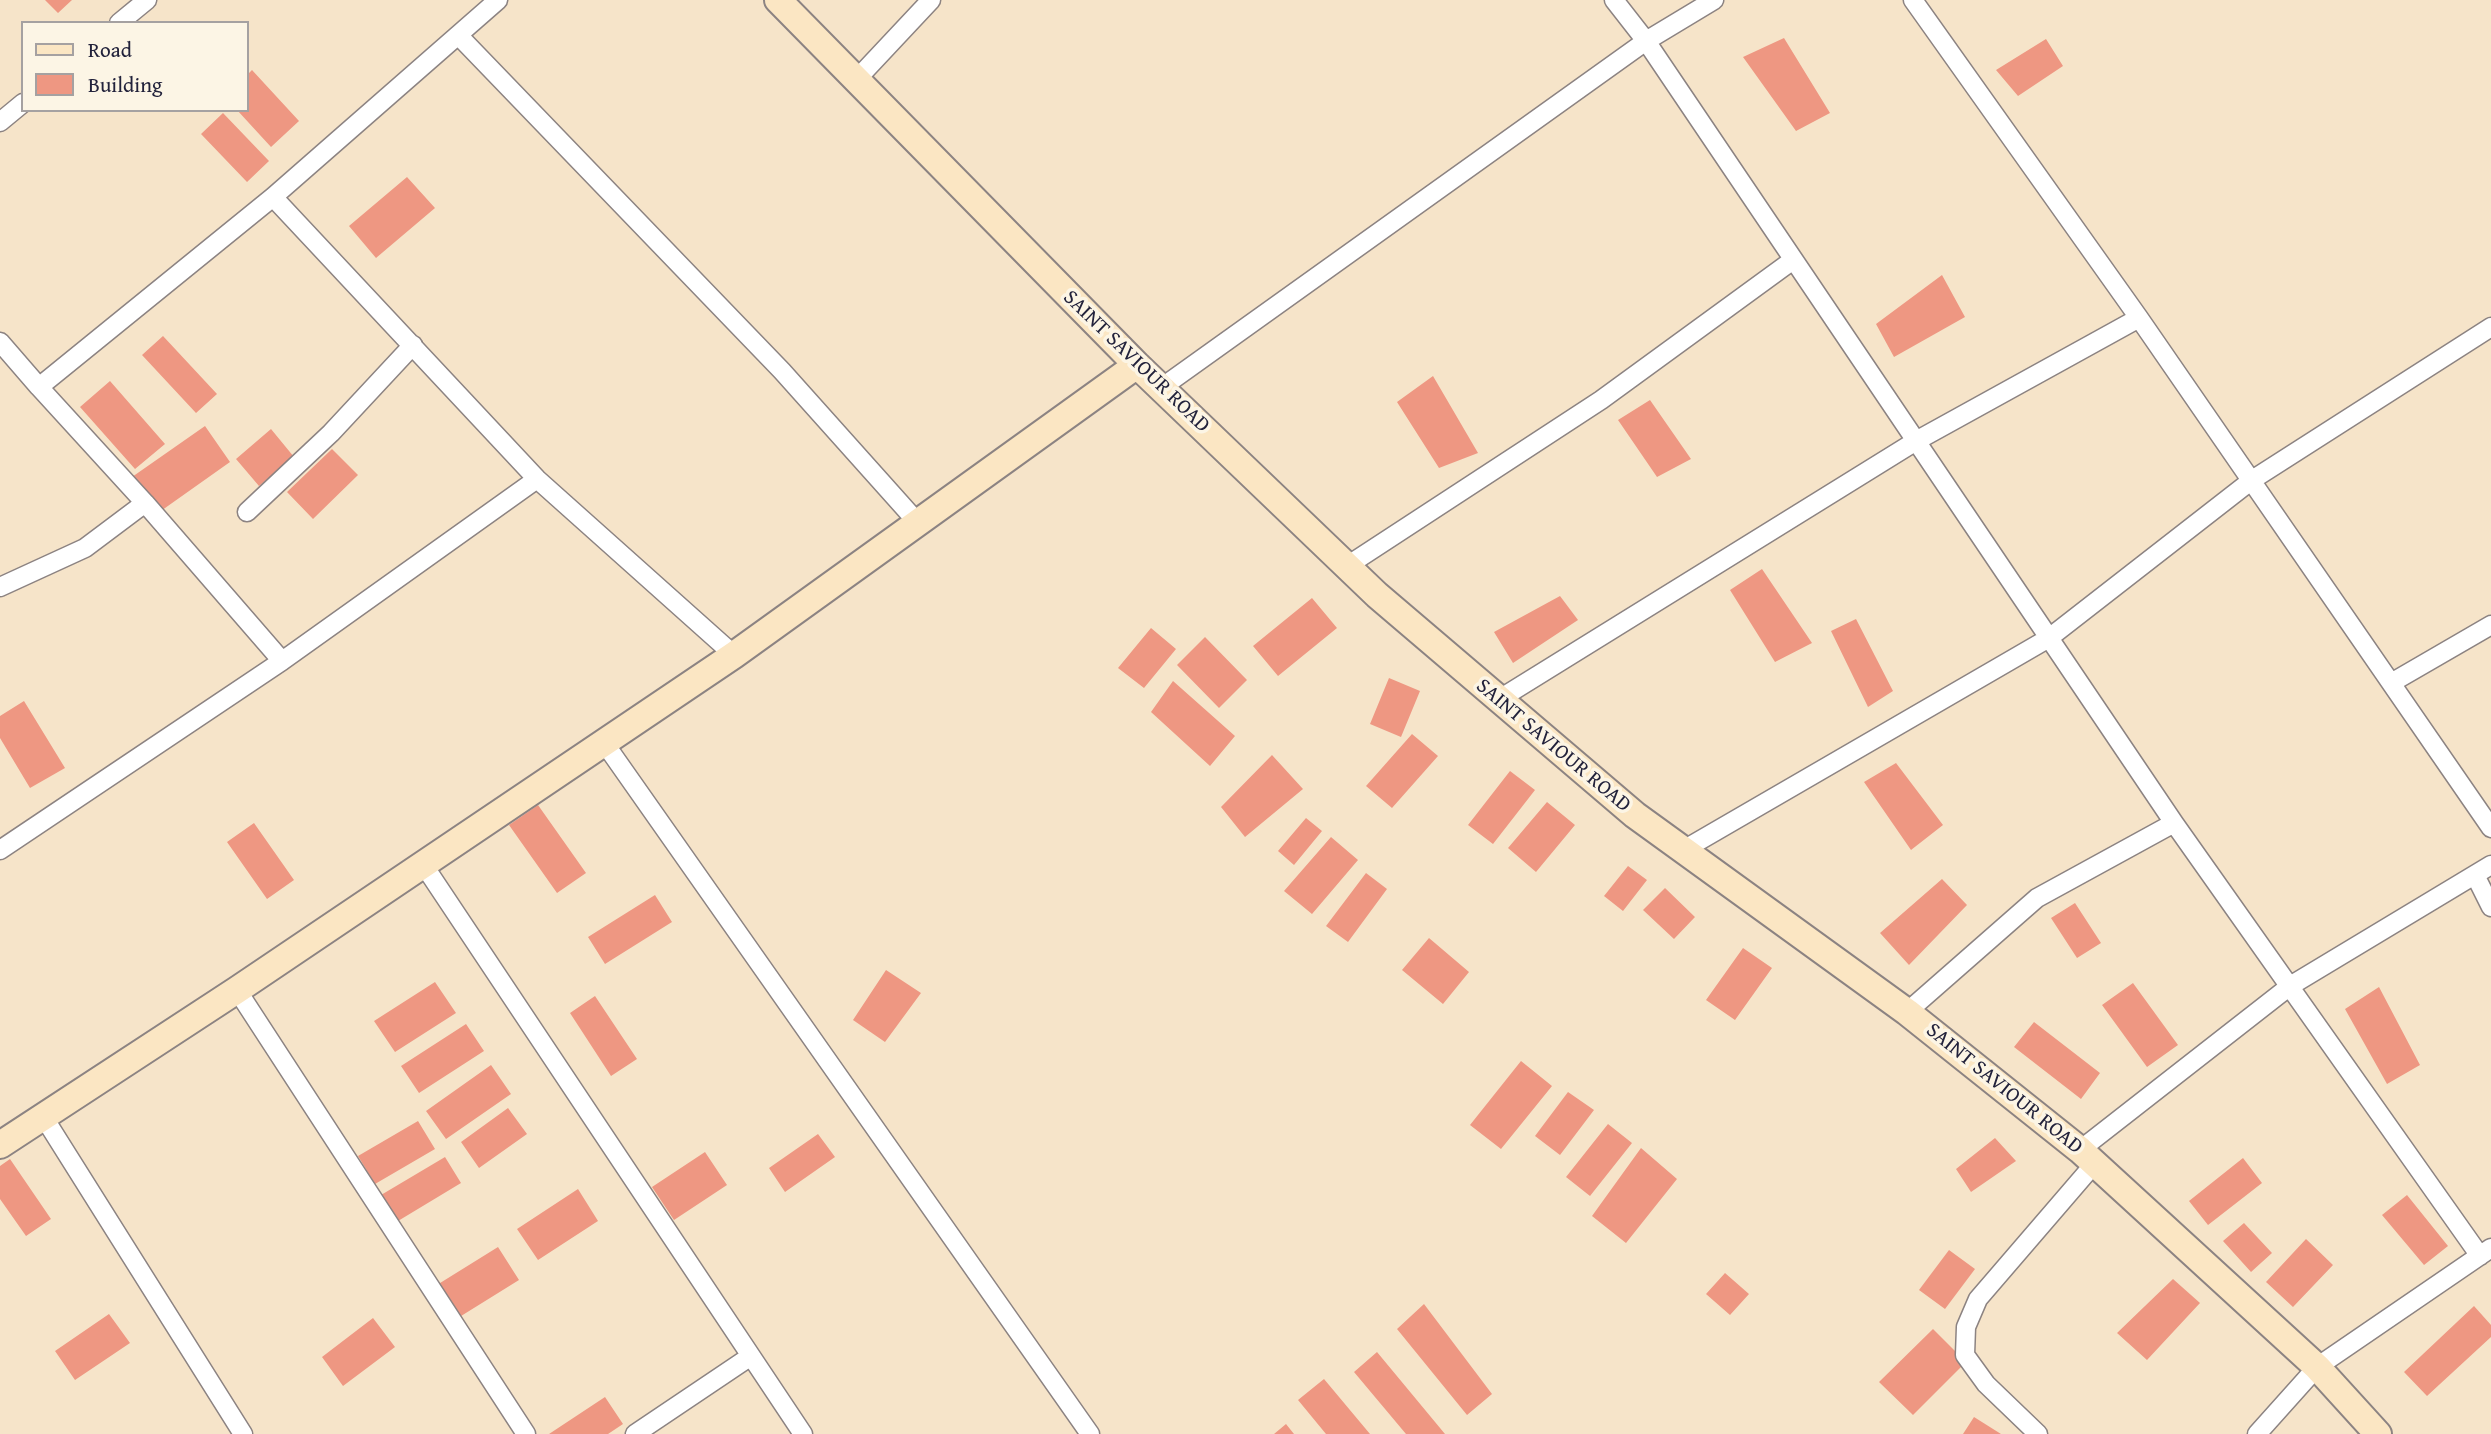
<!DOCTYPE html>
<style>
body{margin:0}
#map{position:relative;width:2491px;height:1434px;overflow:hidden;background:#f6e4c9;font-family:"Gentium Book Plus",serif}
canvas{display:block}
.legend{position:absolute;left:21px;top:21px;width:228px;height:91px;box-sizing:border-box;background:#fcf5e5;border:2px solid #a5a1a1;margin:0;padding:9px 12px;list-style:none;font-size:21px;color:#22223b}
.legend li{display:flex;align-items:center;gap:14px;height:35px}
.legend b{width:35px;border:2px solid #a5a1a1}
</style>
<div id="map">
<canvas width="2491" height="1434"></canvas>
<ul class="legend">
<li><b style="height:9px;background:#fbe6c3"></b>Road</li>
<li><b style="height:19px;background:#ee9782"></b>Building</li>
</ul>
</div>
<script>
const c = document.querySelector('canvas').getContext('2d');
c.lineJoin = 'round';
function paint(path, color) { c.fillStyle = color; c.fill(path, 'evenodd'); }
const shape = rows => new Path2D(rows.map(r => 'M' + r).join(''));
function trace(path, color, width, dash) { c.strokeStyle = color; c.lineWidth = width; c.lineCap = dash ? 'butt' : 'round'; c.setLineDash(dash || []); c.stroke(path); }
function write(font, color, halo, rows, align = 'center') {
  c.font = font + ' "Gentium Book Plus",serif'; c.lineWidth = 7; c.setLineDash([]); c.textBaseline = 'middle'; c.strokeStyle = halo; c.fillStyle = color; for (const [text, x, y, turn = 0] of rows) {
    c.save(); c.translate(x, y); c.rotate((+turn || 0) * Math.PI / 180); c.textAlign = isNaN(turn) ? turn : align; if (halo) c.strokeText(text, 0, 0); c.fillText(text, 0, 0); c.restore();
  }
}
const building = shape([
 [45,0,72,0,58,13],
 [1784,38,1830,113,1796,131,1743,57],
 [2046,39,2063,66,2018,96,1996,70],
 [252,70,299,121,271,147,237,110,247,110,247,75],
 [223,113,269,161,247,182,201,134],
 [407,177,435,208,376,258,349,226],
 [1942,275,1965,317,1894,357,1876,324],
 [163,336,217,394,196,413,142,355],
 [1433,376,1478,453,1439,468,1397,402],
 [110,381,165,444,135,469,80,407],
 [1650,400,1691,459,1657,477,1618,420],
 [205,426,230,462,158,513,132,477],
 [271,429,294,457,259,486,236,459],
 [332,449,358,475,313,519,287,492],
 [1762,569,1812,643,1775,662,1730,590],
 [1560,596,1578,620,1513,663,1494,632],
 [1312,598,1337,628,1278,676,1253,646],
 [1856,619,1893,691,1868,707,1831,631],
 [1151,628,1176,649,1144,688,1118,668],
 [1205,637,1247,680,1219,708,1177,665],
 [1389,678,1420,691,1401,737,1370,724],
 [1173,681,1235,736,1210,766,1151,712],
 [24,701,65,768,30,788,0,738,0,716],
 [1412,734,1438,756,1392,808,1366,786],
 [1272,755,1303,789,1245,837,1221,807],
 [1896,763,1943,825,1911,850,1864,782],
 [1510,771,1535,790,1493,844,1468,825],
 [1547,802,1575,825,1536,872,1508,848],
 [538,805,586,873,557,893,509,825],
 [1306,818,1322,831,1294,865,1278,851],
 [254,823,294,880,267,899,227,842],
 [1331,837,1358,860,1312,914,1284,891],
 [1628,866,1647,880,1623,911,1604,896],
 [1366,873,1387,889,1348,942,1326,926],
 [1942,879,1967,905,1909,965,1880,933],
 [1665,888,1695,917,1674,939,1643,910],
 [655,895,672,922,605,964,588,937],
 [2075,903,2101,943,2077,958,2051,918],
 [1429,938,1469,972,1443,1004,1402,970],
 [1743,948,1772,968,1735,1020,1706,1000],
 [886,970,921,993,885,1042,853,1020],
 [435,982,456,1013,395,1052,374,1021],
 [2133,983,2178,1045,2147,1067,2102,1005],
 [2379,987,2420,1065,2387,1084,2345,1009],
 [595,996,637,1059,611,1076,570,1013],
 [2034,1022,2100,1073,2081,1099,2014,1047],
 [466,1024,484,1051,419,1093,401,1066],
 [1521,1061,1552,1086,1501,1149,1470,1125],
 [491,1065,511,1094,446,1139,426,1111],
 [1568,1092,1594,1110,1560,1155,1535,1136],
 [508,1108,527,1134,479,1168,461,1142],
 [418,1121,435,1149,375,1184,358,1156],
 [1608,1124,1632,1143,1590,1196,1566,1177],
 [818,1134,835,1157,785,1192,769,1168],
 [1995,1138,2016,1161,1971,1192,1956,1169],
 [1641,1148,1677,1179,1626,1243,1592,1216],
 [705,1152,727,1185,674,1220,652,1187],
 [445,1157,461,1183,398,1221,381,1195],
 [2243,1158,2262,1183,2208,1225,2189,1201],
 [10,1159,51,1219,26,1236,0,1199,0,1166],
 [578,1189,598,1221,538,1260,517,1229],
 [2407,1195,2448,1246,2424,1265,2382,1215],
 [2244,1223,2272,1253,2251,1272,2223,1241],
 [2306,1239,2333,1265,2293,1307,2266,1282],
 [498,1247,519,1280,453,1321,432,1288],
 [1949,1250,1975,1269,1945,1309,1919,1290],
 [1725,1273,1749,1294,1730,1315,1706,1294],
 [2173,1279,2200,1303,2147,1360,2117,1333],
 [1424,1304,1492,1394,1467,1415,1397,1329],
 [2474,1306,2491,1325,2491,1337,2427,1396,2404,1372],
 [109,1314,130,1343,75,1380,55,1351],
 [373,1318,395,1347,343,1386,322,1357],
 [1933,1329,1966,1362,1913,1415,1879,1382],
 [1377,1352,1445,1434,1406,1434,1354,1372],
 [1324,1379,1370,1434,1326,1434,1298,1400],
 [605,1397,623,1424,608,1434,549,1434],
 [1974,1417,2001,1434,1963,1434],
 [1286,1424,1294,1434,1274,1434]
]);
const street = shape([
 [1614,0,1646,41,2174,823,2480,1256],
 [1913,0,2139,318,2491,828],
 [119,23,147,0],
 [458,35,782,371,918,523],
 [856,80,931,0],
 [0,122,23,103],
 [273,197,537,479,734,655],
 [0,342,39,387],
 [1161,388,1646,41,1714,0],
 [145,503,282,661],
 [247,512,331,433,413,345],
 [1347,566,1601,400,1793,260],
 [0,587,85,548,145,503,39,387,273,197,498,0],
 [2391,683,2491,625],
 [1498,700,1916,441,2139,318],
 [603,741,1090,1434],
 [1685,849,2049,638,2252,480,2491,327],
 [0,850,282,661,537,479],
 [423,864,803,1434],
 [2475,875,2491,907],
 [237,990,526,1434],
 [1907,1012,2037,898,2174,823],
 [43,1116,243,1434],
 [2080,1150,2290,986,2491,865],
 [635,1434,751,1356],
 [2038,1434,1986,1384,1965,1355,1966,1327,1978,1299,2095,1163],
 [2257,1434,2317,1367,2491,1248]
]);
const secondary = shape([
 [778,0,1137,365,1377,595,1635,815,1907,1012,2080,1150,2317,1367,2378,1434],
 [0,1145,237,990,734,655,1137,365]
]);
const streetNames = [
 ["SAINT SAVIOUR ROAD",1136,362,44],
 ["SAINT SAVIOUR ROAD",1553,746,40],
 ["SAINT SAVIOUR ROAD",2004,1089,39]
];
paint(building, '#ee9782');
trace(street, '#8c8382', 21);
trace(secondary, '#8c8382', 30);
trace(street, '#fff', 18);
trace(secondary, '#fbe6c3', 26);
write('21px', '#22223b', '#fcf5e5', streetNames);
</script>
